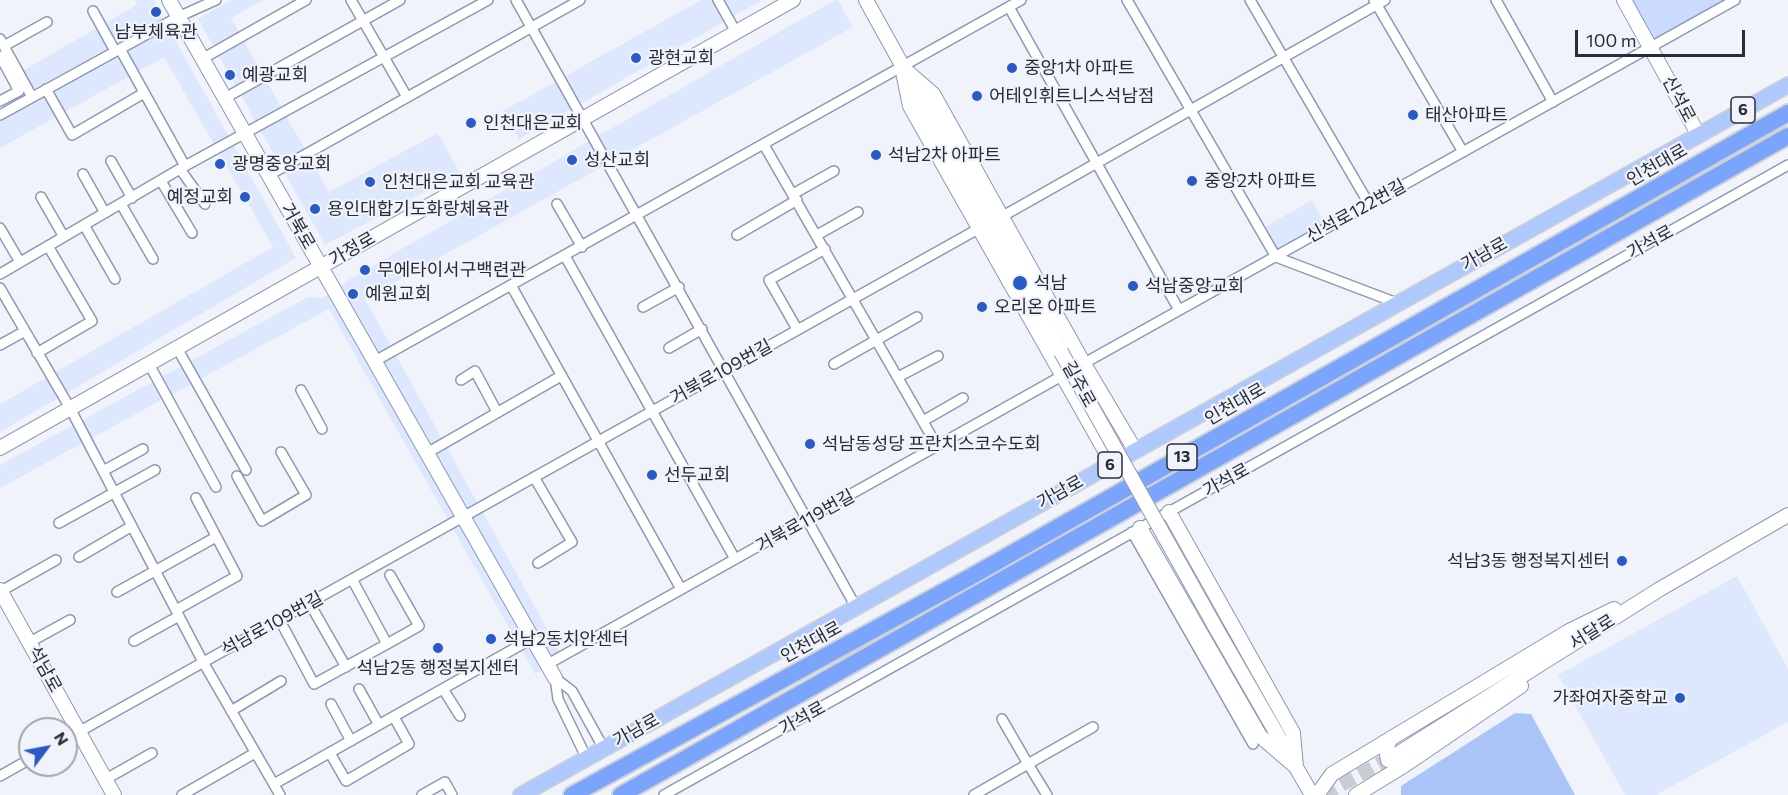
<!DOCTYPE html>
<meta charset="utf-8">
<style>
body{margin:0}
#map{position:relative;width:1788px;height:795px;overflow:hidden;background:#f0f4fa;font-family:Commissioner,sans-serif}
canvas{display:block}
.north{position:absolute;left:18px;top:717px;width:60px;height:60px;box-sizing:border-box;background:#f0f4fa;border:2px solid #a0a4ac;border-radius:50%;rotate:58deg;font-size:16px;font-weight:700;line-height:24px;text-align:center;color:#272d38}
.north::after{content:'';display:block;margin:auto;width:21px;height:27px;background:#2a59c8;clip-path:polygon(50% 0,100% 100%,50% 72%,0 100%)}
.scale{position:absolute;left:1575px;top:30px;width:170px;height:27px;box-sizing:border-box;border:3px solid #272d38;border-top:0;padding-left:8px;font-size:18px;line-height:21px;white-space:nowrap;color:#272d38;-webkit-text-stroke:4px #f0f4fa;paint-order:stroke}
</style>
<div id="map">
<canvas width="1788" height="795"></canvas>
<div class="north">N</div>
<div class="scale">100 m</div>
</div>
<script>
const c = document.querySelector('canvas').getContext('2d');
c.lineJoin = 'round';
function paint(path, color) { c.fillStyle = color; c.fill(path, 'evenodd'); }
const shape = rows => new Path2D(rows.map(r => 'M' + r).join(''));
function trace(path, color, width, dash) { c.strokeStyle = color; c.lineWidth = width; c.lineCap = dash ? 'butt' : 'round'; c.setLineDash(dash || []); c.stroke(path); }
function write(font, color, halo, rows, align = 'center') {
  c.font = font + ' Commissioner,"Noto Sans KR",sans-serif'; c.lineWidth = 4.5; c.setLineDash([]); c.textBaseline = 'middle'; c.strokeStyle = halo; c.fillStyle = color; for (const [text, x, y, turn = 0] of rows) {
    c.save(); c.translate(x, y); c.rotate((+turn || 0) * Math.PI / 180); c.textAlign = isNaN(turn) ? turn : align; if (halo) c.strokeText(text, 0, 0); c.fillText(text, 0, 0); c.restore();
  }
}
const built = shape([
 [135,0,153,0,296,258,0,432,0,404,273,247,164,57,0,148,0,115,152,31,149,26,29,92,19,73,137,5],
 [231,0,263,0,231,18,329,192,438,133,460,173,325,245,198,19],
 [701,0,762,0,519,139,503,111],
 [835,0,838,0,853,27,365,299,562,656,535,674,329,309,0,488,0,465,308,297,323,298,353,277],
 [1312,200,1327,228,1276,257,1260,230],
 [1737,576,1788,669,1788,722,1656,795,1625,795,1558,675]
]);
const green = shape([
 [1624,0,1733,0,1651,47]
]);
const forest = shape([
 [1515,713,1531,714,1575,795,1401,795,1401,786]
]);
const secondaryTunnel = shape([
 [1323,795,1397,754]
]);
const street = shape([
 [351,0,407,97],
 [516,0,856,607],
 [718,0,736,32],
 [1127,0,1276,257,1397,303],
 [1250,0,1369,204],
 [1374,0,1463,152],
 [1496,0,1553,102],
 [1009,7,1179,310],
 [93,11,115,51],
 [0,39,32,97],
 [4,46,47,22],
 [120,49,185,166],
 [0,56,19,91,0,101],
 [202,59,306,0],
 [46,89,72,135,144,93],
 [225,98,400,0],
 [0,115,178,17,216,0],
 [764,145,937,446],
 [111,161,132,198],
 [180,169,205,204],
 [83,174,105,213],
 [269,175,580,0],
 [161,181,192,233],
 [793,194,834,171],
 [41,197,64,237],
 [121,204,153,259],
 [557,204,582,247],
 [1003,216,1385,0],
 [84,225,115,279],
 [0,228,20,262],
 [737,235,797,200],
 [817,235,858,212],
 [565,256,735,559],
 [0,274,185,166,488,0],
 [512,287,681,589],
 [0,288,70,408,203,662,280,795],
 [643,307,679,287],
 [797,329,769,280,825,249],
 [0,345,25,331],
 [177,348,246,470],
 [669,348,702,329],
 [37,353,92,321,48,246],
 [375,361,1021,0],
 [149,364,216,487],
 [834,364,917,317],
 [1081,365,1735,0],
 [898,377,938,356],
 [461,380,475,371,497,412],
 [301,390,322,429],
 [923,421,963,398],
 [427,453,561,376],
 [103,471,143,449],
 [237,476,262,521,306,495,281,452],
 [534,477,572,542,538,563],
 [59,523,155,470],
 [1132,532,1253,744],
 [79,557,132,526],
 [352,579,387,644,419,626,390,575],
 [1,591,56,560],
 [117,592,216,537],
 [176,610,237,576,196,498],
 [314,611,346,667],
 [284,628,314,684,387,644],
 [134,641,179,616],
 [30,642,70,620],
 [548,664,1067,373],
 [555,678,572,691,604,749],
 [555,678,558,699,587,759],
 [359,689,379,725],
 [443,689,460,716],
 [331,704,351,741],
 [231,711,281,681],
 [66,739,978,229],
 [330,753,346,781,409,744,394,717],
 [0,776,30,759],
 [106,779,152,753],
 [274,784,533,638],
 [182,795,255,753],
 [422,795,445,782,452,795],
 [664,795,1788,165],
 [974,795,1028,764,1002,719],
 [1047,795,1028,764,1093,727]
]);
const secondary = shape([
 [169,0,555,678],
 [866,0,1061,352],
 [1624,0,1698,134],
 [0,448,793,0],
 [1112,463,910,106,902,67,933,94,1084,364,1135,450],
 [1169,512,1293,733,1296,767],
 [1140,528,1260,736,1296,767],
 [0,590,114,795],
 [1217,630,1312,795],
 [1391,738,1386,748,1388,760,1405,765],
 [1399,753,1660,589,1788,515],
 [1317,795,1332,774,1569,631,1614,609],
 [1356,795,1405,765,1521,686]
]);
const primary = shape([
 [521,795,1788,85]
]);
const highway = shape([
 [572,795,972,576,1788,113],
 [621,795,1788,136]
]);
const secondaryBridge = shape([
 [1061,352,1217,630]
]);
const markers = [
 [156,12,6,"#2a59c8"],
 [636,58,6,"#2a59c8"],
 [1012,68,6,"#2a59c8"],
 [230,75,6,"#2a59c8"],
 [977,96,6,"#2a59c8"],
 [1413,115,6,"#2a59c8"],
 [471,123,6,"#2a59c8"],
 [876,155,6,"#2a59c8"],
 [572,160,6,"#2a59c8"],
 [220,164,6,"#2a59c8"],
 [1192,181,6,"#2a59c8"],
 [370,182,6,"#2a59c8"],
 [245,197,6,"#2a59c8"],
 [315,209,6,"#2a59c8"],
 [365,270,6,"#2a59c8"],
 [1020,283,8,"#2a59c8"],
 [1133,286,6,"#2a59c8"],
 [353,294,6,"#2a59c8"],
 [982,307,6,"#2a59c8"],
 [810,444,6,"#2a59c8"],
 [652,475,6,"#2a59c8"],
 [1622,561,6,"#2a59c8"],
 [491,639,6,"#2a59c8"],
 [438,648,6,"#2a59c8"],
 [1680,698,6,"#2a59c8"]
];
const shields = [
 [1743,110,24],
 [1182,457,30],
 [1110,465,24]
];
const shieldNames = [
 ["6",1743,110],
 ["13",1182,457],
 ["6",1110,465]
];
const poiNames = [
 ["남부체육관",156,32,"center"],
 ["광현교회",648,58],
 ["중앙1차 아파트",1024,68],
 ["예광교회",242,75],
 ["어테인휘트니스석남점",989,96],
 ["태산아파트",1425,115],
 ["인천대은교회",483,123],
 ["석남2차 아파트",888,155],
 ["성산교회",584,160],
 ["광명중앙교회",232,164],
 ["중앙2차 아파트",1204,181],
 ["인천대은교회 교육관",382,182],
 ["예정교회",233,197,"right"],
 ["용인대합기도화랑체육관",327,209],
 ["무에타이서구백련관",377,270],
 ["석남",1034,283],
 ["석남중앙교회",1145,286],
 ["예원교회",365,294],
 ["오리온 아파트",994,307],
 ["석남동성당 프란치스코수도회",822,444],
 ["선두교회",664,475],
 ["석남3동 행정복지센터",1610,561,"right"],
 ["석남2동치안센터",503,639],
 ["석남2동 행정복지센터",438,668,"center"],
 ["가좌여자중학교",1668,698,"right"]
];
const streetNames = [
 ["신석로",1679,99,62],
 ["인천대로",1657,165,-30],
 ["신석로122번길",1356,211,-29],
 ["거북로",298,226,60],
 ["가석로",1650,242,-29],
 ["가정로",352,249,-30],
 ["가남로",1484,254,-29],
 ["거북로109번길",721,372,-29],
 ["길주로",1079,384,61],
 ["인천대로",1235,404,-30],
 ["가석로",1226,480,-29],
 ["가남로",1060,492,-29],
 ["거북로119번길",805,521,-29],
 ["석남로109번길",272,624,-29],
 ["서달로",1592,632,-32],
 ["인천대로",811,642,-29],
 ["석남로",45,669,61],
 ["가석로",802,718,-29],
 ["가남로",636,730,-29]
];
paint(built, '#dde8fe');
paint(green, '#cadbfd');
paint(forest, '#aac4f7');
trace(secondaryTunnel, '#c8ccd3', 14, [14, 7]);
trace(street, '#8b99b4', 12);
trace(secondary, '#8b99b4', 16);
trace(primary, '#cfd1d3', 18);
trace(highway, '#cfd1d3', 20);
trace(street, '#fff', 9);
trace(secondary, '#fff', 14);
trace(primary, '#b0c9fd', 15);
trace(highway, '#7ba5fc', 16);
trace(secondaryBridge, '#8b99b4', 16, []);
trace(secondaryBridge, '#fff', 14);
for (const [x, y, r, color] of markers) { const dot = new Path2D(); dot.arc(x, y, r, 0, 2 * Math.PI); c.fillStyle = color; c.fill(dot); trace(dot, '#f0f4fa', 2); }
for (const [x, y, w] of shields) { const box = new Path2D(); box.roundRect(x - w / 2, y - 13, w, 26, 4.5); c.fillStyle = '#f0f4fa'; c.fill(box); trace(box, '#272d38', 1.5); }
write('bold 16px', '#272d38', null, shieldNames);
write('18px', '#272d38', '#f0f4fa', poiNames, 'left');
write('18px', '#272d38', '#f0f4fa', streetNames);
</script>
